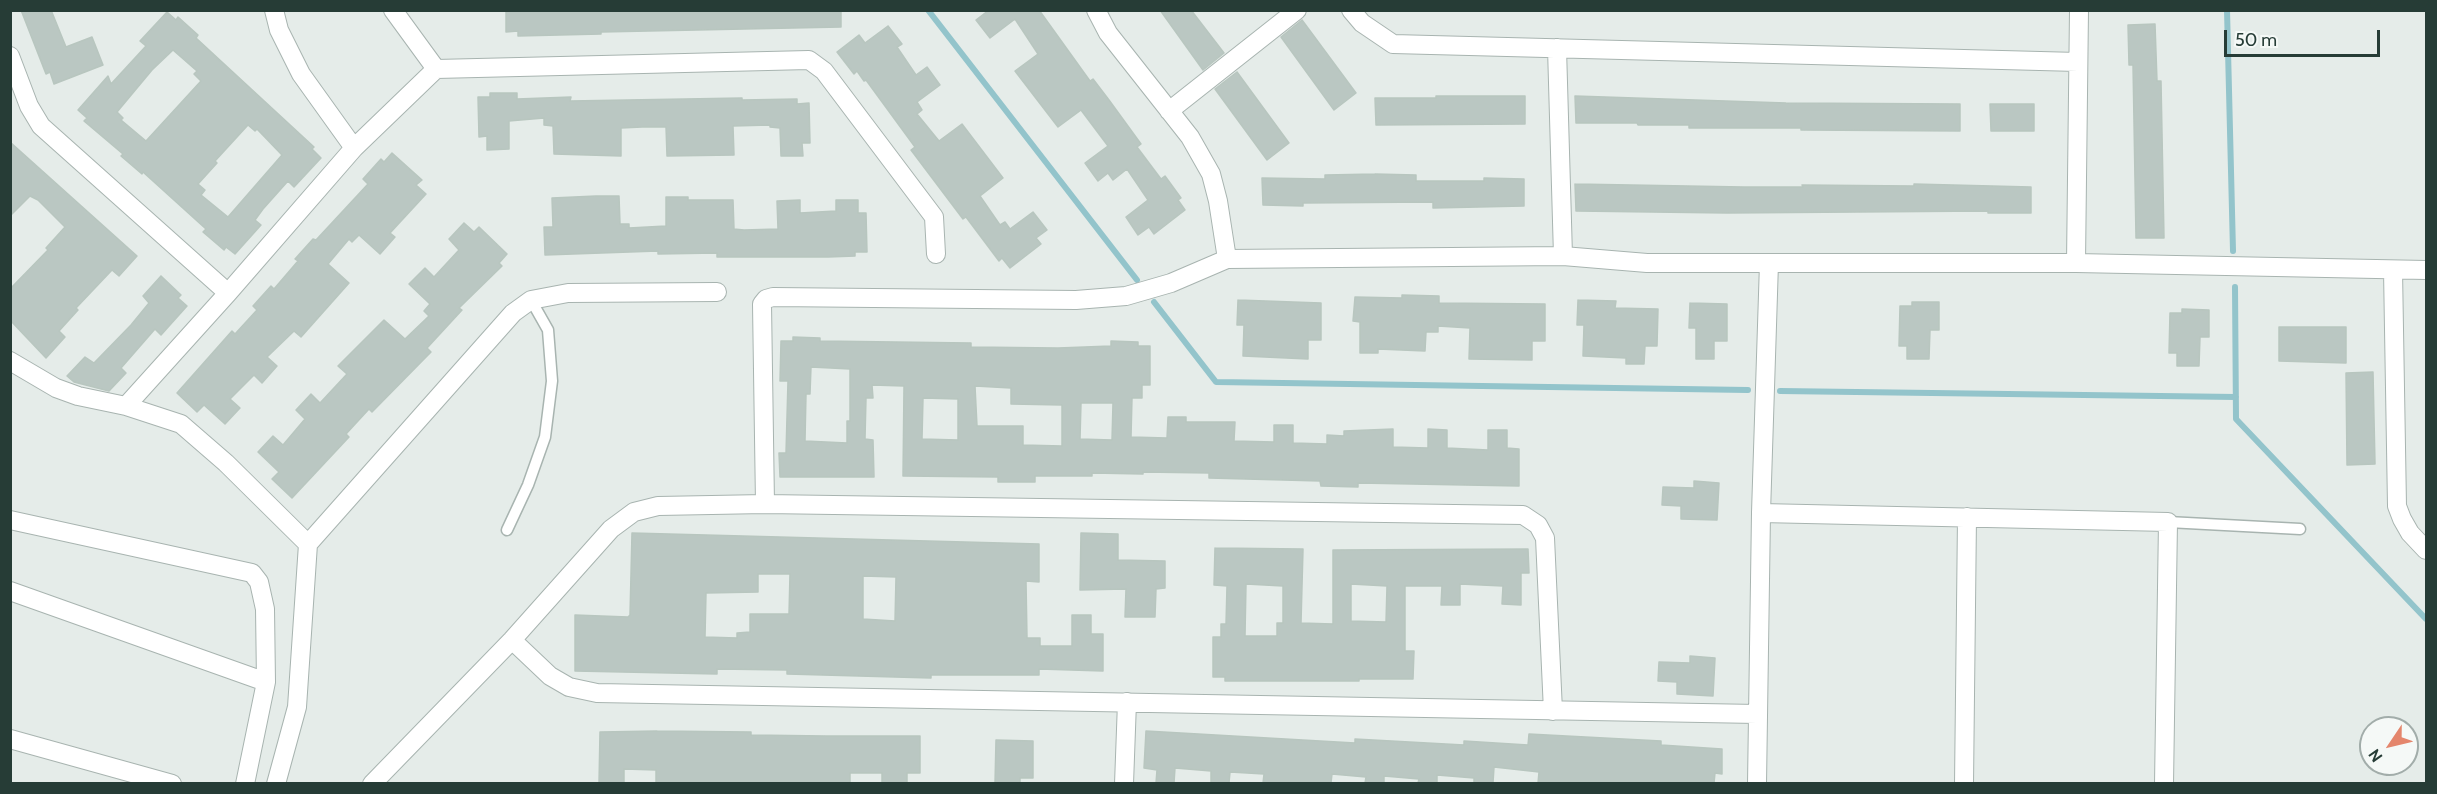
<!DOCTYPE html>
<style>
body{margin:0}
#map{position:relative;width:2437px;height:794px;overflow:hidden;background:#e5ece9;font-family:Cabin,sans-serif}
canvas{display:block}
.frame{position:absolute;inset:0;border:12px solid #263c36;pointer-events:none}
.north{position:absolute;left:2359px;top:716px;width:60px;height:60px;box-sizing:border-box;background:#f5f9f7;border:2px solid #a2adaa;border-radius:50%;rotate:235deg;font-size:16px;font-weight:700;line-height:24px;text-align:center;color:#263c36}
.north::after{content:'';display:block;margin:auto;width:21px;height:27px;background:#e4866c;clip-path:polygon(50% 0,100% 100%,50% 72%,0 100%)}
.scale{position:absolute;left:2224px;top:30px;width:156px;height:27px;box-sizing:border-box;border:3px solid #263c36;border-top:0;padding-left:8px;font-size:18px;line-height:21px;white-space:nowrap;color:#263c36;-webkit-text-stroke:4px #f5f9f7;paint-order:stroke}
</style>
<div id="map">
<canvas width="2437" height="794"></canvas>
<div class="frame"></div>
<div class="north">N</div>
<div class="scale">50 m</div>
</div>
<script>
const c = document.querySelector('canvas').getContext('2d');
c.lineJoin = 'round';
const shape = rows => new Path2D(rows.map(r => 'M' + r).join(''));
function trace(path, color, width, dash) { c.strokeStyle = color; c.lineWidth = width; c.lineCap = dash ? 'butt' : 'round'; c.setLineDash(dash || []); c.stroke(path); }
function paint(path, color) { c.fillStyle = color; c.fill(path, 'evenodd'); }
const stream = shape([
 [928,10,1137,280],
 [2227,10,2233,251],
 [2235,287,2236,419,2426,619],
 [1154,302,1216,382,1748,390],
 [1780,391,2236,397]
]);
const building = shape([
 [21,10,51,10,66,47,92,37,103,65,54,84,50,72,46,74,21,10],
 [506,10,841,10,841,27,601,32,601,34,518,36,518,31,506,32,506,10],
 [989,10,1039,10,1090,81,1093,79,1109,100,1141,144,1137,147,1161,179,1165,176,1181,198,1178,200,1185,210,1154,234,1149,227,1138,235,1126,217,1148,200,1127,169,1113,180,1108,173,1098,181,1085,163,1108,146,1081,110,1058,127,1015,71,1038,54,1015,19,990,38,976,20,989,10],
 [1160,10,1191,10,1224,53,1203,70,1160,10],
 [167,12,176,20,178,17,198,35,196,38,314,147,312,149,321,158,294,187,288,181,263,209,255,220,261,225,235,254,226,247,224,250,203,232,206,229,143,172,142,174,121,156,123,154,84,121,87,118,78,110,108,76,111,84,146,46,140,41,167,12],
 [173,50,197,71,194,74,201,81,146,141,121,120,123,118,117,112,152,70,173,50],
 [248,125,255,131,257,129,282,155,228,217,201,195,205,190,198,184,217,163,215,161,248,125],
 [1302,20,1356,93,1334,110,1281,37,1302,20],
 [2155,24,2157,81,2161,81,2164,238,2136,238,2133,65,2129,65,2128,25,2155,24],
 [888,26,902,44,897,47,916,75,927,67,940,85,917,102,922,110,917,114,939,141,962,124,1003,178,980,196,1000,225,1005,222,1010,229,1033,212,1047,230,1036,238,1041,244,1010,268,1002,258,999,261,966,217,963,219,911,150,915,147,866,80,864,81,857,71,854,74,837,52,859,35,865,43,888,26],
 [1237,72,1289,143,1267,160,1215,89,1237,72],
 [490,93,517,93,517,99,571,97,570,101,742,98,742,100,797,99,797,104,809,103,810,143,802,143,803,156,781,156,780,128,770,127,770,125,733,126,734,155,667,156,666,127,642,127,621,128,621,156,554,154,553,126,544,125,544,118,509,121,509,149,487,150,487,136,479,137,478,97,490,97,490,93],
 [1436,96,1525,96,1525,124,1376,125,1375,98,1436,98,1436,96],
 [1575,96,1786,103,1960,104,1960,131,1801,130,1801,128,1689,128,1689,125,1638,125,1637,123,1576,123,1575,96],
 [1990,104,2034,104,2034,131,1991,131,1990,104],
 [10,142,137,256,119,276,112,270,76,308,78,310,59,331,65,337,46,358,10,320,10,289,48,250,46,248,65,227,38,200,30,196,10,216,10,142],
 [392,153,422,180,416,185,426,194,390,233,395,237,380,254,359,235,352,242,349,239,328,264,349,283,301,337,294,331,267,357,277,366,262,383,254,375,230,399,240,408,225,424,204,405,197,412,177,393,232,331,235,334,257,310,253,306,271,286,274,289,298,261,295,259,313,239,316,240,368,184,363,179,381,159,384,162,392,153],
 [1375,174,1416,175,1416,181,1484,181,1484,178,1524,179,1524,206,1433,208,1433,202,1303,203,1303,206,1263,205,1262,178,1325,179,1325,175,1375,174],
 [1575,184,1744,187,1803,187,1802,185,1914,186,1914,184,2031,187,2031,213,1988,213,1988,211,1727,213,1576,211,1575,184],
 [596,196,619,196,620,224,629,224,629,228,666,226,666,197,688,197,688,200,733,200,734,229,744,230,778,229,777,201,800,200,800,213,836,211,836,200,858,200,858,213,866,213,867,252,855,252,855,256,828,257,717,257,717,253,658,254,658,251,545,255,544,227,553,227,552,198,596,196],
 [464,223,474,232,479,227,507,254,499,263,502,266,459,308,462,310,427,348,431,352,372,412,369,409,346,434,349,437,292,498,272,479,279,472,258,452,273,436,283,445,305,419,296,410,311,394,320,403,347,374,338,366,384,320,405,339,429,316,424,311,430,304,409,284,425,268,434,277,459,250,449,239,464,223],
 [161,276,181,295,178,298,187,306,161,335,155,329,121,368,126,373,109,391,74,382,67,376,85,357,94,363,131,325,149,303,143,296,161,276],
 [1402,295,1439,296,1439,303,1545,304,1545,341,1532,341,1532,360,1469,359,1470,328,1438,326,1438,332,1426,332,1425,351,1378,349,1378,353,1360,353,1360,322,1353,321,1355,297,1402,298,1402,295],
 [1238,300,1321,303,1321,340,1308,340,1308,359,1243,356,1244,325,1237,325,1238,300],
 [1578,300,1616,301,1615,308,1658,309,1657,346,1645,346,1644,364,1626,364,1626,358,1583,356,1584,325,1577,325,1578,300],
 [1912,302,1939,302,1939,330,1930,330,1929,359,1907,359,1907,346,1899,346,1900,306,1912,306,1912,302],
 [1690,303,1727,304,1727,341,1714,341,1714,359,1696,359,1696,328,1689,328,1690,303],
 [2182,309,2209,310,2209,337,2200,337,2199,366,2177,366,2177,353,2169,353,2170,313,2182,313,2182,309],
 [2279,327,2346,327,2346,363,2279,361,2279,327],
 [793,337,820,338,820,341,971,343,971,347,1058,348,1111,346,1111,341,1138,342,1138,346,1150,346,1150,385,1142,385,1142,398,1132,398,1131,437,1167,438,1168,417,1186,417,1186,422,1235,422,1234,441,1274,442,1274,425,1293,425,1293,443,1327,444,1327,435,1344,436,1344,431,1393,429,1393,447,1428,448,1428,429,1447,430,1447,448,1488,450,1488,430,1507,430,1507,448,1519,449,1519,486,1358,483,1358,487,1321,486,1320,481,1209,478,1209,473,1143,472,1143,474,1092,473,1092,476,1035,476,1035,482,998,482,998,477,903,476,904,386,872,385,873,398,866,398,865,439,873,440,874,477,780,477,779,453,786,453,788,381,780,381,781,341,793,341,793,337],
 [811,367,850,369,850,421,847,421,847,443,805,441,806,394,810,394,811,367],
 [975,386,1011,388,1011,404,1062,405,1062,446,1023,445,1023,426,977,426,975,386],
 [923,398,958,399,958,440,922,439,923,398],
 [1081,403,1113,403,1112,440,1080,439,1081,403],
 [2373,372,2375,464,2347,465,2346,373,2373,372],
 [1694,481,1719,483,1717,520,1681,519,1681,506,1662,505,1663,487,1694,488,1694,481],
 [632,533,1039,544,1039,582,1026,581,1027,638,1040,638,1040,646,1072,646,1072,615,1091,615,1091,634,1103,634,1103,671,1039,669,1039,675,931,675,931,678,787,674,787,670,717,669,717,674,575,671,575,615,628,617,630,615,632,533],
 [758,574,790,574,789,614,750,614,750,632,737,633,737,638,705,637,706,593,758,592,758,574],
 [863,576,896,577,895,621,863,619,863,576],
 [1081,533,1118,534,1118,560,1165,561,1165,588,1156,589,1155,617,1125,617,1126,589,1080,590,1081,533],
 [1215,548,1303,549,1301,623,1333,624,1333,550,1528,549,1529,573,1521,573,1521,605,1502,604,1503,586,1460,584,1460,605,1441,605,1442,586,1405,586,1405,651,1414,651,1413,679,1359,679,1359,681,1225,681,1225,677,1213,677,1213,637,1221,637,1221,624,1226,624,1227,586,1214,585,1215,548],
 [1246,584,1283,586,1283,623,1277,623,1277,636,1245,636,1246,584],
 [1351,584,1387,586,1386,622,1351,621,1351,584],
 [1690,656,1715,658,1713,696,1677,694,1677,682,1658,681,1659,662,1690,663,1690,656],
 [657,731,751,732,751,735,826,736,920,736,920,773,907,773,907,783,882,783,882,773,850,773,850,783,656,783,656,770,624,769,624,783,599,783,600,732,657,731],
 [1146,731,1355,743,1355,739,1464,745,1464,741,1528,745,1529,734,1661,741,1661,745,1722,749,1722,774,1715,773,1714,783,1538,783,1539,772,1494,767,1493,783,1474,783,1474,778,1437,775,1437,783,1418,783,1419,779,1384,776,1384,783,1365,783,1366,777,1332,774,1331,783,1263,783,1264,774,1230,772,1229,783,1211,783,1211,771,1175,768,1174,783,1156,783,1157,770,1144,768,1146,731],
 [996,740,1033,741,1033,778,1020,778,1020,783,995,783,996,740]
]);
const lane = shape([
 [2168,522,2300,529],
 [507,530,528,485,545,437,552,381,548,330,531,300]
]);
const street = shape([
 [274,10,279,30,301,74,354,148],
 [393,10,436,69],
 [1096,10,1108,33,1190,137,1211,174,1218,201,1227,259],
 [1351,10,1362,23,1393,44,2078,62],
 [1557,48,1563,256],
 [10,56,29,106,41,126,228,293],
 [1169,111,1297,10],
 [2076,263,2079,10],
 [2393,270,2397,506,2402,519,2410,533,2426,550],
 [10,361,56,388,78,396,126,406,181,424,226,463,308,544],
 [126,406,228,293,354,148,436,69,809,60,824,71,934,217,936,254],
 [765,504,762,304,766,299,773,297,1076,300,1126,296,1171,283,1227,259,1563,256,1647,263,2076,263,2426,270],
 [1761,513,2168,522,2164,784],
 [10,520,252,573,259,582,265,609,266,682,245,784],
 [10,591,266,682],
 [512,640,550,676,569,687,597,693,1757,714],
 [10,739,172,784],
 [276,784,297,707,308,544,513,313,531,300,568,293,717,292],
 [372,784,512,640,611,529,634,512,658,506,765,504,1523,515,1538,525,1545,538,1553,711],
 [1124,784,1127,702],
 [1757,784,1761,513,1769,263],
 [1964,784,1967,517]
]);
trace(stream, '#93c4cb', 6);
paint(building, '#bac7c2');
trace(building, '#b8c6bf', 1.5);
trace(lane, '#a8b4b0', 13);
trace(street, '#a8b4b0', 20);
trace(lane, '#fff', 10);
trace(street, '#fff', 18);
</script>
